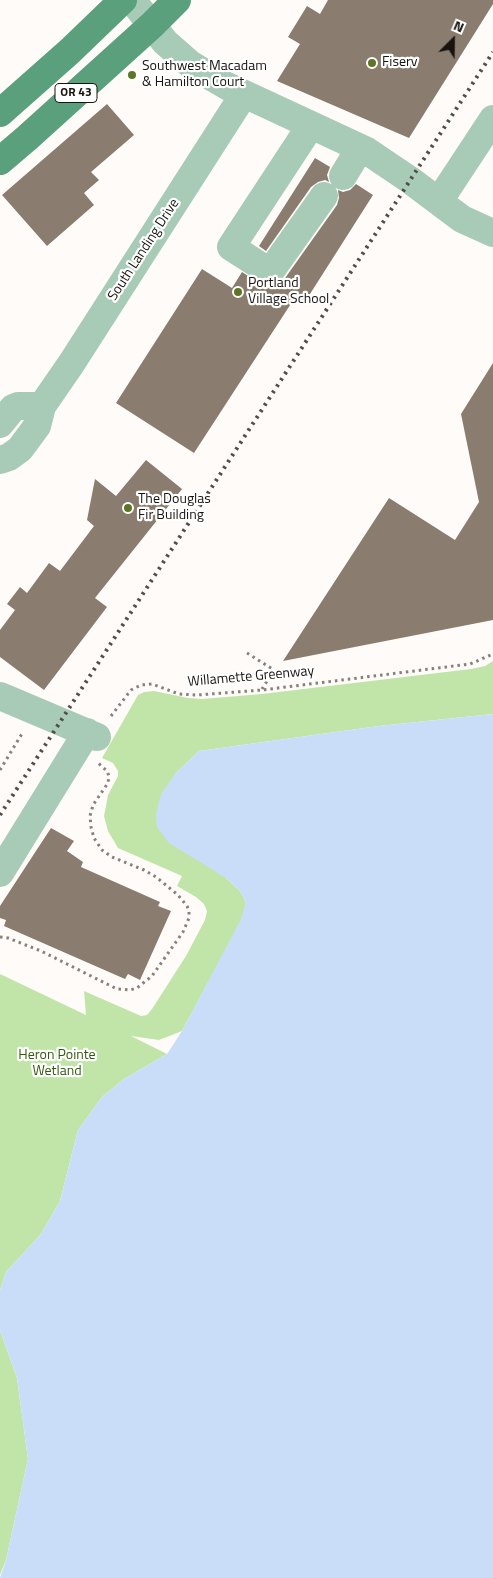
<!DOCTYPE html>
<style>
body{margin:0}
#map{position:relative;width:493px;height:1578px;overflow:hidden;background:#fefbf8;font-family:"Titillium Web",sans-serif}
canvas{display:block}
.north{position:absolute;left:428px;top:15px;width:50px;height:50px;-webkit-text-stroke:4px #fff;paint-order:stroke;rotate:23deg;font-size:14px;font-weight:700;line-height:20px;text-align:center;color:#18130e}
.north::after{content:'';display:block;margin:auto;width:18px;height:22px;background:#18130e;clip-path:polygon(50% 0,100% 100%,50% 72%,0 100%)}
</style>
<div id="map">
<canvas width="493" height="1578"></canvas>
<div class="north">N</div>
</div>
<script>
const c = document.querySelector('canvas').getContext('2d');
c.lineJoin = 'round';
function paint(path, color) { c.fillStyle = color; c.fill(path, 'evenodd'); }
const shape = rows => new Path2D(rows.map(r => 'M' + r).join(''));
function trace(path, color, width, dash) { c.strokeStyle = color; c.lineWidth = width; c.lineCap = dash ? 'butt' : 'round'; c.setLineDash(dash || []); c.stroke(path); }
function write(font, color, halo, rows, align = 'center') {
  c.font = font + ' "Titillium Web",sans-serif'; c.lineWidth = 4.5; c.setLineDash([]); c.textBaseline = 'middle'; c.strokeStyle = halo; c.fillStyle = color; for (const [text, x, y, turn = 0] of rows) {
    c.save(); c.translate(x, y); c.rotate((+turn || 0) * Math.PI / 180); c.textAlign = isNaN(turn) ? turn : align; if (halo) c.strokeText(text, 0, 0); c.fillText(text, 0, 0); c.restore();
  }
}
const green = shape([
 [493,661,493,714,379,726,199,751,175,774,226,878,240,891,246,902,242,919,182,1031,159,1040,131,1036,167,1054,124,1079,102,1097,78,1130,60,1201,41,1234,6,1272,0,1290,0,974,86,1015,84,991,141,1016,147,1015,152,1009,186,956,205,920,207,911,204,904,196,897,177,886,182,876,118,848,108,831,104,816,108,795,118,776,118,771,113,763,102,758,138,695,144,692,154,691,188,698,202,699,262,694,471,669,485,666],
 [0,1330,17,1378,28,1459,6,1560,0,1575]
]);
const water = shape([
 [493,714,493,1578,0,1578,6,1560,28,1459,17,1378,0,1330,0,1290,6,1272,41,1234,60,1201,78,1130,102,1097,124,1079,167,1054,182,1031,241,919,246,902,240,891,226,878,169,843,157,827,156,814,161,794,175,774,199,751,379,726]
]);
const building = shape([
 [328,0,493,0,493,4,409,138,277,81,300,44,288,37,307,6,320,14],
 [107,104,134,135,91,172,99,180,84,193,94,205,47,246,2,195],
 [315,158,330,167,327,175,329,182,325,180,318,182,311,187,266,251,259,246],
 [356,184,373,195,303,305,294,299,194,453,116,403,202,269,232,288,242,272,262,285,270,288,277,286,283,281,337,205,339,198,338,190,343,192,350,190],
 [493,363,493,620,283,661,389,498,455,540,479,502,461,414],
 [146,460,182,489,95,598,107,607,44,690,0,657,0,630,15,610,7,604,20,587,27,593,49,563,60,571,94,526,87,520,95,479,116,496],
 [51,828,74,841,67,851,83,862,81,867,160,902,158,906,171,911,140,980,128,974,125,979,4,926,6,920,0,918,0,906]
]);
const path = shape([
 [247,653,274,670,262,689],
 [111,716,131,690,141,685,152,684,179,694,197,695,262,690,470,664,493,654],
 [0,770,23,732],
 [0,937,8,938,41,951,117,989,130,990,137,988,152,976,183,932,189,918,189,911,187,906,178,895,156,877,144,870,112,857,102,850,94,838,91,827,90,816,93,805,108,783,109,776,107,771,97,762]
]);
const minor = shape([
 [132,0,165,42,190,64,203,72,227,86,367,151,410,180,462,219,493,233],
 [311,125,231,247,270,272,324,196],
 [343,176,360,148],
 [439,201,493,119],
 [0,424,13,408,18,406,42,406],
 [0,460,9,457,20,449,37,426,42,406,71,364,244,94],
 [0,696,97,737],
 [0,873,87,732]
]);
const major = shape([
 [0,113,70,51,123,0],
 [0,161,27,138,152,25,177,0]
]);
const rail = shape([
 [0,815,493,52]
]);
const markers = [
 [372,63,5,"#5c7527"],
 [132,75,5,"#5c7527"],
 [238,292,5,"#5c7527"],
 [128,508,5,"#5c7527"]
];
const shields = [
 [76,93,42]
];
const shieldNames = [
 ["OR 43",76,93]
];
const poiNames = [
 ["Fiserv",382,63],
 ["Southwest Macadam",142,67],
 ["& Hamilton Court",142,83],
 ["Portland",248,284],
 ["Village School",248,300],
 ["The Douglas",138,500],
 ["Fir Building",138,516]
];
const streetNames = [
 ["South Landing Drive",144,250,-57],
 ["Willamette Greenway",251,677,-5]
];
const parkNames = [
 ["Heron Pointe",57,1056],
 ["Wetland",57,1072]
];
paint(green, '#c1e5a8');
paint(water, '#caddf8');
paint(building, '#8a7c6e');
trace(path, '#85817d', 3, [2.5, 4]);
trace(minor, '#a7cbb6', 28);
trace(major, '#5aa07c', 28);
trace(rail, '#524d49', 4, [2.5, 5]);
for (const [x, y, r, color] of markers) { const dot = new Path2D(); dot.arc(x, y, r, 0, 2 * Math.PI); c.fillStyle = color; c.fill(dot); trace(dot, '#fff', 2); }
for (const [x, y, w] of shields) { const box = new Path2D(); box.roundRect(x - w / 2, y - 9.5, w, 19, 4); c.fillStyle = '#fff'; c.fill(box); trace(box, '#18130e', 1); }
write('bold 12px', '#18130e', null, shieldNames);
write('14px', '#18130e', '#fff', poiNames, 'left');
write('14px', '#18130e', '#fff', streetNames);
write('14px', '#34580d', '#fff', parkNames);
</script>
